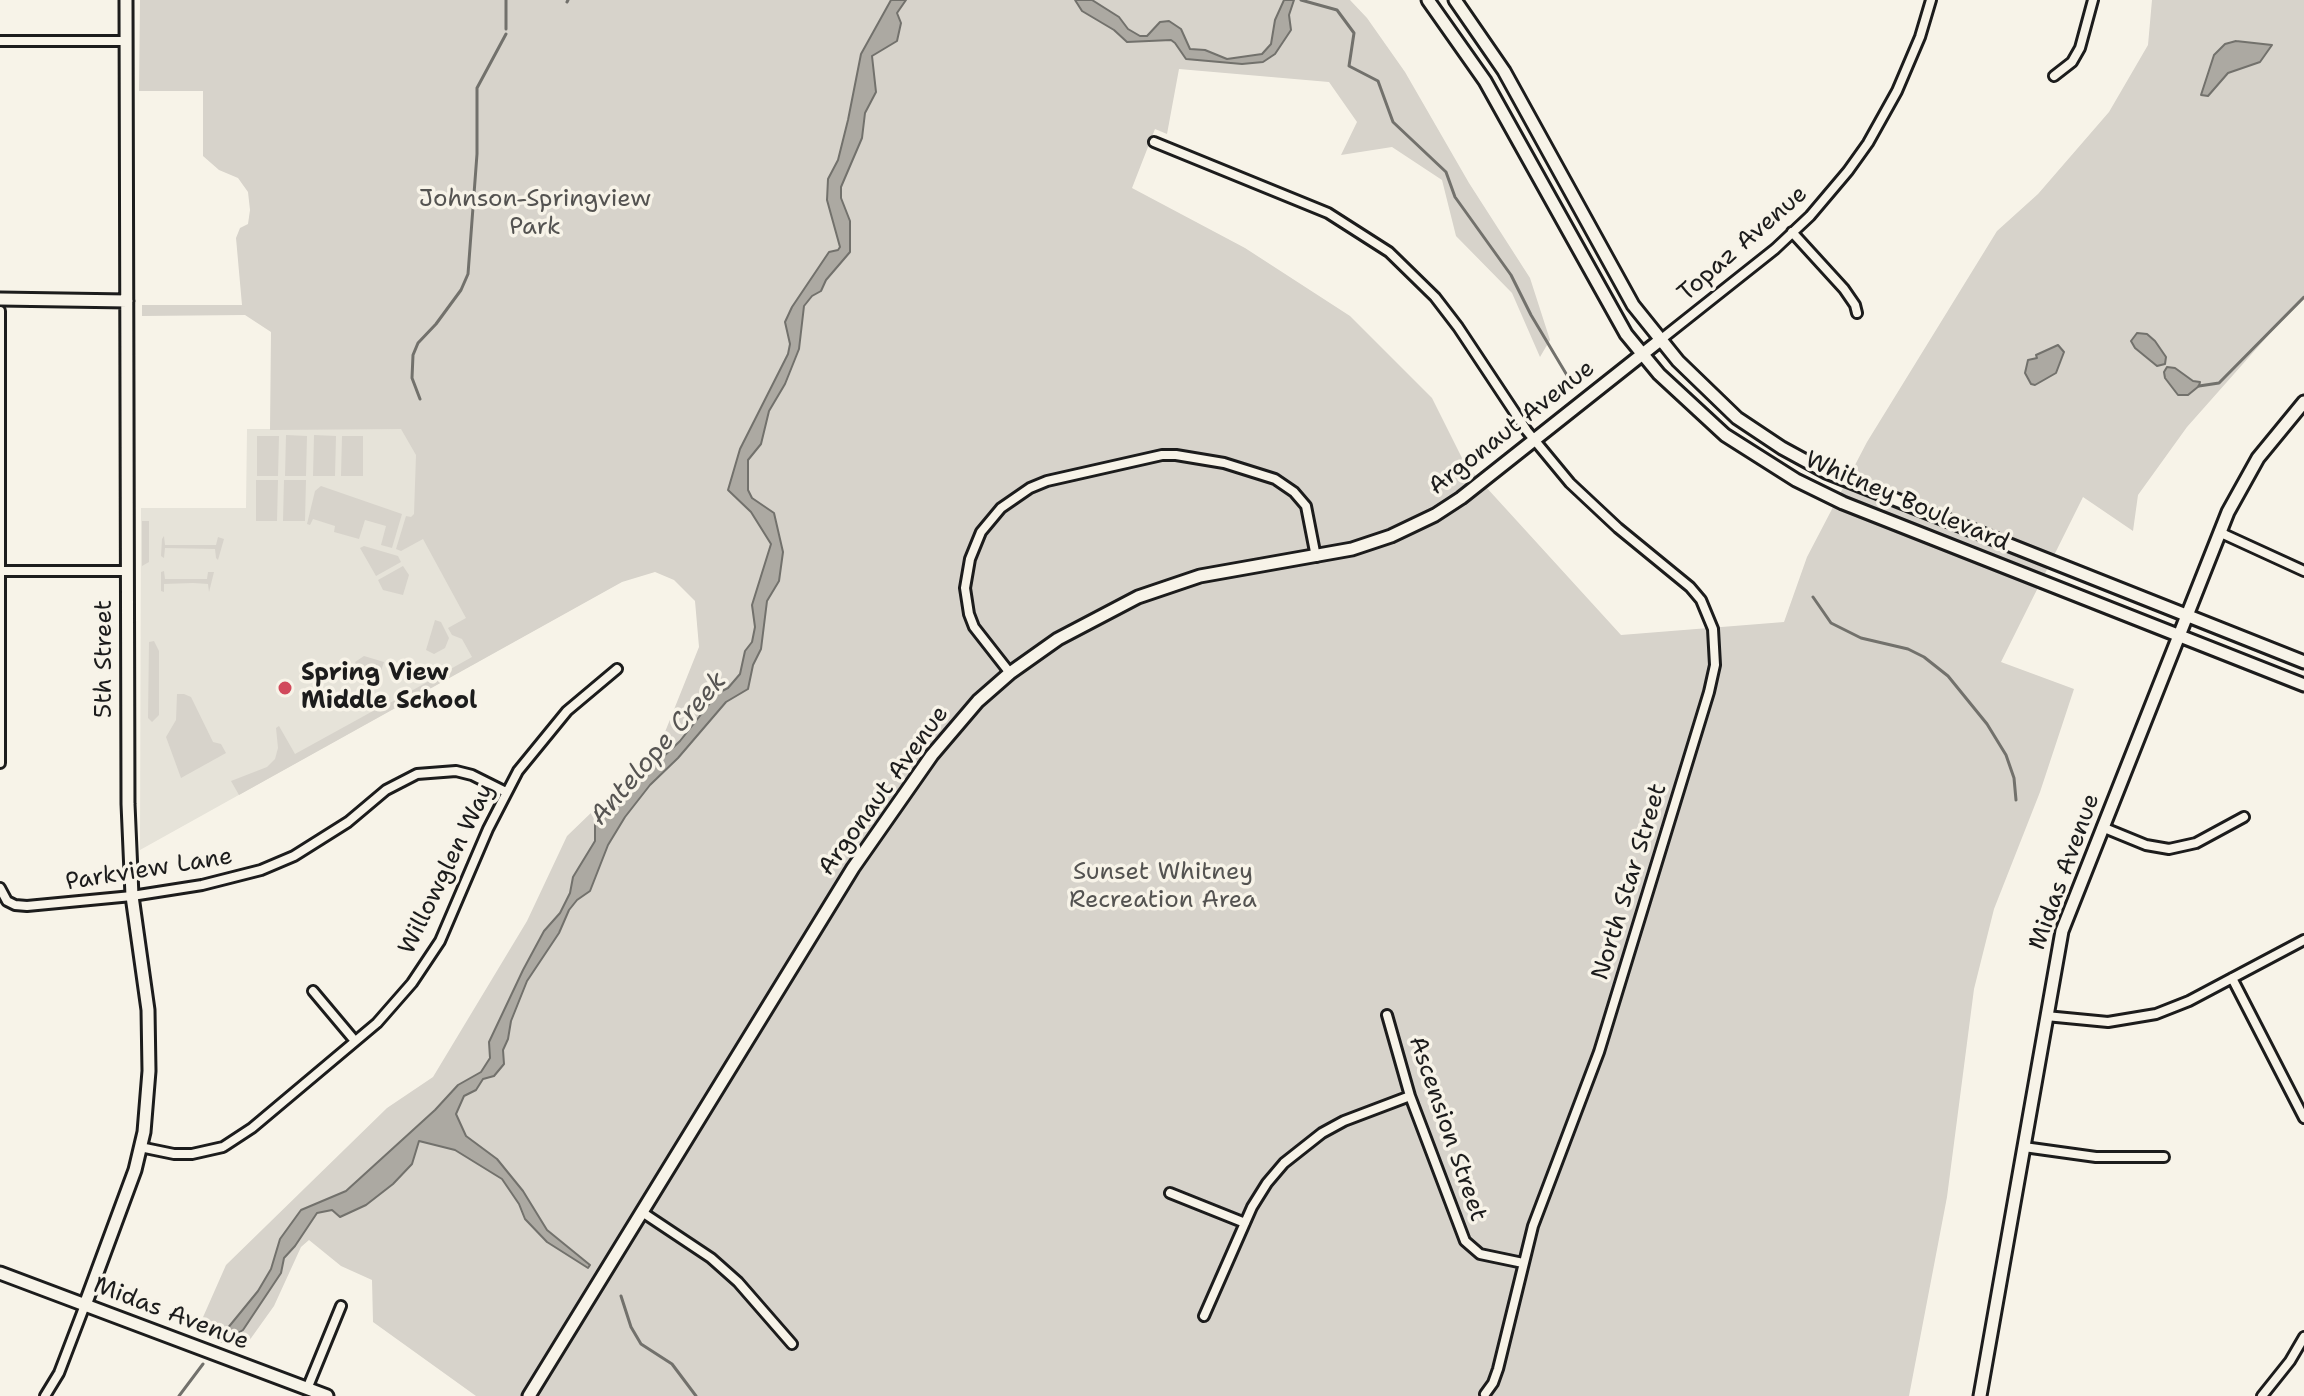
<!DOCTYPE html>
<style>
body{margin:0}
canvas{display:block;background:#f7f3e8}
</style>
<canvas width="2304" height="1396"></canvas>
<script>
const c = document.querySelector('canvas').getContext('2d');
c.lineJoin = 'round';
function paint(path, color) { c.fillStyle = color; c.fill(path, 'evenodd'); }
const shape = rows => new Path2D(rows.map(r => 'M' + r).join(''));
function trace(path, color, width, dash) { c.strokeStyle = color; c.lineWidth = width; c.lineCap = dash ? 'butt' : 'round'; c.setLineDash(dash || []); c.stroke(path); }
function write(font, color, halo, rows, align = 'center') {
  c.font = font + ' "Shantell Sans",sans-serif'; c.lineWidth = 7; c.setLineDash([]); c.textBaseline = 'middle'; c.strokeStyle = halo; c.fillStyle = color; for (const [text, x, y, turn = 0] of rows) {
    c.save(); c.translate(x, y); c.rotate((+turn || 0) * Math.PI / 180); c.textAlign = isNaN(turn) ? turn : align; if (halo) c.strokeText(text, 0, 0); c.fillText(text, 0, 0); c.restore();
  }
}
const built = shape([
 [247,429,401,429,693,542,140,850,141,508,246,508]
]);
const green = shape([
 [140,0,1350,0,1367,18,1405,72,1469,183,1530,278,1550,340,1540,357,1512,293,1456,236,1442,180,1392,147,1341,155,1357,122,1329,82,1179,69,1167,134,1155,129,1132,188,1245,248,1350,316,1432,398,1465,464,1621,635,1784,622,1807,557,1867,442,1997,231,2038,194,2109,112,2148,45,2152,0,2304,0,2304,295,2187,427,2138,495,2133,531,2083,497,2001,662,2074,689,2040,792,1994,909,1974,989,1947,1197,1909,1396,476,1396,373,1322,372,1280,341,1266,309,1240,301,1247,274,1306,244,1348,196,1333,226,1265,387,1108,433,1077,527,921,567,836,622,783,663,737,699,647,695,601,674,580,655,572,622,582,239,795,231,781,267,767,275,759,278,748,276,728,279,726,295,754,373,711,364,694,369,692,379,709,472,657,462,639,452,635,448,628,466,618,423,539,401,551,396,549,406,516,411,517,414,514,416,455,401,429,270,430,271,332,245,315,142,316,142,305,242,305,236,238,240,228,248,224,250,210,248,192,238,178,219,170,203,156,203,91,139,91],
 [286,435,307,436,306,476,285,476],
 [314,435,336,436,335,476,313,476],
 [257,436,279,436,278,476,257,476],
 [342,436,363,436,363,476,341,476],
 [256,480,278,480,277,521,256,521],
 [284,480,306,480,305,521,283,521],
 [321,486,402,514,392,548,381,545,386,526,365,520,359,539,334,532,335,526,313,519,310,525,307,524,315,491],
 [142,521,149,521,149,562,142,566],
 [164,536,165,545,216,545,218,537,224,539,218,560,216,558,215,549,165,548,164,558,161,556,162,539],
 [364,546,398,556,401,562,376,576,360,548],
 [403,566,409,575,403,595,383,590,378,580],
 [164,571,165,579,207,579,208,572,214,572,209,592,208,584,193,583,164,584,164,592,161,591,161,572],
 [435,620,441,622,449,638,445,648,434,654,426,650],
 [154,641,159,651,159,715,152,722,148,718,149,642],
 [364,656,384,662,378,680,368,686,355,662],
 [177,694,184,694,191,697,213,742,221,744,226,753,181,778,166,737,176,720]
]);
const water = shape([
 [891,0,906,0,897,13,901,23,897,41,872,56,876,92,865,113,862,138,841,187,841,198,850,221,850,252,826,280,821,291,812,296,804,306,799,349,785,384,769,411,761,444,748,460,748,490,752,498,774,513,783,552,779,581,767,601,761,649,753,665,748,689,726,702,678,758,650,785,625,817,608,845,590,891,577,900,569,910,559,933,527,981,511,1021,508,1039,503,1050,504,1064,494,1076,483,1079,476,1090,464,1096,456,1114,466,1136,497,1159,523,1191,547,1230,590,1265,588,1268,547,1242,525,1219,519,1204,502,1179,455,1150,419,1141,412,1164,393,1184,366,1205,340,1217,332,1210,317,1213,295,1246,284,1258,281,1273,243,1330,223,1342,216,1339,227,1329,258,1291,271,1269,280,1239,301,1210,346,1191,435,1110,458,1085,481,1072,490,1058,489,1042,523,970,544,931,560,913,570,893,573,877,595,841,595,818,622,804,641,778,680,741,718,693,728,688,740,674,745,651,752,642,755,627,752,605,771,544,751,512,728,490,740,449,788,354,790,344,785,322,792,307,829,252,838,250,840,247,827,200,828,179,838,160,848,120,861,54,891,0],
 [1075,0,1092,0,1119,17,1128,29,1140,36,1147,36,1160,22,1169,21,1181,29,1190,49,1205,50,1227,59,1262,54,1271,44,1275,20,1284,0,1294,0,1289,15,1291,30,1275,54,1263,62,1242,64,1186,59,1175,43,1171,40,1127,42,1114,30,1082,11,1075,0],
 [2236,41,2272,45,2260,62,2228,73,2208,96,2201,95,2214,55,2225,44,2236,41],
 [2137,333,2147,334,2155,341,2166,357,2165,364,2157,366,2135,348,2131,341,2137,333],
 [2058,345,2064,352,2056,373,2035,385,2031,384,2025,373,2028,360,2037,358,2036,355,2058,345],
 [2167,367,2175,368,2193,381,2200,382,2199,386,2188,395,2178,395,2165,378,2164,372,2167,367]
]);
const stream = shape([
 [506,0,506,29],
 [1301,0,1337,10,1354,33,1349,66,1378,81,1393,122,1446,172,1455,197,1511,275,1531,315,1574,387],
 [567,2,568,0],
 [2199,386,2219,383,2304,297],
 [420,399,412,378,413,355,418,343,436,324,461,290,468,274,477,154,477,88,506,34],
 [1813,597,1831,623,1861,638,1908,649,1924,657,1948,676,1987,724,2006,755,2014,778,2016,800],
 [621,1296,631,1327,641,1344,672,1364,696,1396],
 [179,1396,203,1364]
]);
const street = shape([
 [0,41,126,41],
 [2054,76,2072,62,2080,48,2093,0],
 [1154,142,1328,213,1389,252,1435,297,1458,327,1527,431,1570,483,1618,528,1690,587,1701,600,1713,629,1715,665,1709,692,1599,1052,1533,1226,1498,1369,1493,1383,1485,1394],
 [1792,232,1844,289,1855,305,1857,313],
 [0,311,0,763],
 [1659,341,1775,249,1810,216,1848,171,1868,143,1897,91,1920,37,1931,0],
 [2219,532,2304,571],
 [0,571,127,571],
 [1010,673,974,627,969,614,965,588,970,559,981,532,1001,508,1030,488,1047,481,1162,455,1176,455,1224,463,1275,479,1294,492,1306,506,1316,557],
 [2102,827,2146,845,2169,849,2196,843,2244,817],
 [0,888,7,901,15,905,27,906,132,896,202,885,261,870,294,856,348,822,386,790,417,774,456,771,472,775,506,792],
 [2232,978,2304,1118],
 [313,991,355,1041],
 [1387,1015,1410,1096,1465,1241,1480,1254,1523,1263],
 [2046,1016,2108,1022,2156,1014,2189,1001,2304,940],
 [140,1147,174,1154,192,1154,223,1147,252,1128,377,1023,412,983,440,941,488,829,518,771,567,711,617,669],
 [2024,1147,2096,1157,2164,1157],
 [1170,1193,1245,1223],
 [642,1212,711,1258,738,1282,792,1344],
 [1204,1316,1252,1207,1267,1183,1284,1163,1322,1133,1344,1121,1410,1096],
 [307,1389,341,1306],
 [45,1396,59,1373,85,1305],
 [2262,1396,2290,1361,2304,1337]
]);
const secondary = shape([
 [1428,0,1485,81,1626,334,1659,374,1725,435,1796,480,1843,503,2304,685],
 [1455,0,1504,71,1633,305,1678,361,1737,418,1782,448,1826,472,2304,662],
 [0,299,127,301],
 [0,1273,327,1396],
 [85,1305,135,1170,144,1132,149,1071,148,1010,132,896,128,804,126,0],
 [529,1396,853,868,932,755,978,701,1010,673,1058,639,1138,597,1200,576,1352,549,1391,536,1435,515,1461,498,1659,341],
 [1980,1396,2062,931,2228,512,2258,458,2304,402]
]);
const markers = [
 [285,688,8,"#d1495b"]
];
const parkNames = [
 ["Johnson-Springview",535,200],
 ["Park",535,228],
 ["Sunset Whitney",1163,873],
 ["Recreation Area",1163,901]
];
const streetNames = [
 ["Topaz Avenue",1743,244,-41],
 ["Argonaut Avenue",1512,428,-38],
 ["Whitney Boulevard",1907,502,23],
 ["5th Street",105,659,-90],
 ["Argonaut Avenue",884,791,-54],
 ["Willowglen Way",447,869,-64],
 ["Parkview Lane",149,870,-9],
 ["Midas Avenue",2065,872,-70],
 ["North Star Street",1630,882,-73],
 ["Ascension Street",1447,1129,71],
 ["Midas Avenue",171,1314,21]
];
const poiNames = [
 ["Spring View",301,674],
 ["Middle School",301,702]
];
const waterNames = [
 ["Antelope Creek",659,749,-49]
];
paint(built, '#e6e3d9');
paint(green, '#d7d3cb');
paint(water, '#aca9a2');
trace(water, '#72716c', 2);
trace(stream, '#72716c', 3);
trace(street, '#1c1c1c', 14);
trace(secondary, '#1c1c1c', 17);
trace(street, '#f7f3e8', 8);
trace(secondary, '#f7f3e8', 11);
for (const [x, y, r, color] of markers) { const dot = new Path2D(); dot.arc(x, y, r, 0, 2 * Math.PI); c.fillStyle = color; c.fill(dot); trace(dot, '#f7f3e8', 3); }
write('24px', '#545351', '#f7f3e8', parkNames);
write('24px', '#1c1c1c', '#f7f3e8', streetNames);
write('bold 24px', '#1c1c1c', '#f7f3e8', poiNames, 'left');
write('italic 26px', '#565452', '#f7f3e8', waterNames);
</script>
